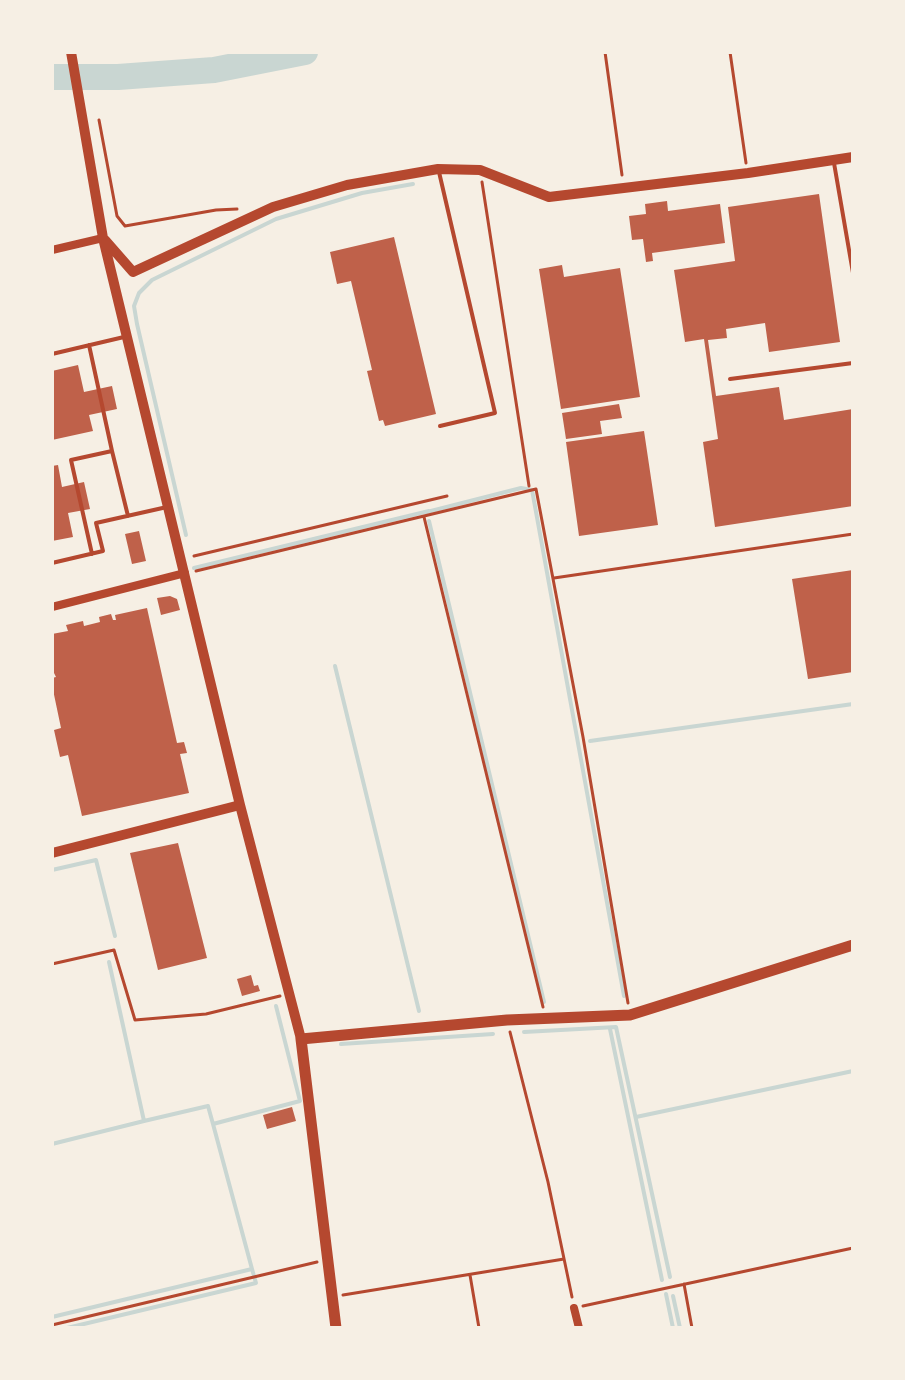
<!DOCTYPE html>
<style>
body{margin:0}
#map{position:relative;width:905px;height:1380px;overflow:hidden;background:#f6efe4;font-family:"IBM Plex Sans",sans-serif}
canvas{display:block}
.frame{position:absolute;inset:0;border:54px solid #f6efe4;pointer-events:none}
</style>
<div id="map">
<canvas width="905" height="1380"></canvas>
<div class="frame"></div>
</div>
<script>
const c = document.querySelector('canvas').getContext('2d');
c.lineJoin = 'round';
const shape = rows => new Path2D(rows.map(r => 'M' + r).join(''));
function trace(path, color, width, dash) { c.strokeStyle = color; c.lineWidth = width; c.lineCap = dash ? 'butt' : 'round'; c.setLineDash(dash || []); c.stroke(path); }
function paint(path, color) { c.fillStyle = color; c.fill(path, 'evenodd'); }
const stream = shape([
 [427,512,521,488,532,490,624,996],
 [429,521,544,1002],
 [186,535,137,324,134,306,139,293,152,280,276,219,362,193,413,184],
 [194,568,429,511],
 [335,666,419,1011],
 [590,741,853,704],
 [52,870,96,860,115,936],
 [610,1029,662,1280],
 [524,1032,616,1027,670,1277],
 [341,1044,493,1034],
 [636,1117,853,1071],
 [144,1121,208,1106,213,1124,300,1101,276,1006],
 [52,1144,144,1121,109,962],
 [666,1294,673,1328],
 [673,1296,680,1328],
 [52,1317,252,1269,213,1124],
 [67,1328,256,1283,252,1269]
]);
const river = shape([
 [52,77,118,77,214,70,305,52]
]);
const building = shape([
 [819,194,840,342,769,352,765,323,726,329,727,338,708,340,716,396,779,387,784,420,853,409,853,506,715,527,703,442,718,439,704,339,685,342,674,270,735,261,728,207],
 [667,201,668,211,720,204,725,243,652,253,653,261,646,262,643,239,632,240,629,216,646,214,645,204],
 [394,237,436,414,385,426,383,420,379,421,367,371,372,370,351,281,337,284,330,252],
 [562,265,564,277,620,268,640,397,561,409,539,269],
 [78,365,84,392,112,386,117,409,89,415,93,431,52,440,52,371],
 [619,404,622,418,600,421,602,434,566,439,562,413],
 [644,431,658,525,579,536,566,442],
 [58,465,62,487,84,482,90,509,68,513,73,537,52,541,52,466],
 [139,531,146,561,132,564,125,534],
 [853,570,853,672,808,679,792,579],
 [170,596,177,599,180,610,161,615,157,598],
 [147,608,177,743,184,742,187,753,180,754,189,793,82,816,68,755,60,757,54,730,61,728,52,685,52,678,56,677,52,669,52,634,68,631,66,625,83,621,84,626,100,622,99,617,111,614,113,620,116,620,115,615],
 [178,843,207,958,158,970,130,853],
 [251,975,254,986,258,985,260,991,242,996,237,979],
 [292,1107,296,1121,267,1129,263,1115]
]);
const path = shape([
 [605,52,622,175],
 [730,52,746,163],
 [99,120,117,216,125,226,216,210,237,209],
 [482,182,529,486],
 [424,517,543,1007],
 [194,556,447,496],
 [196,571,536,489,583,737,628,1003],
 [554,578,853,534],
 [52,964,114,950,135,1020,206,1014,280,996],
 [510,1032,548,1182,572,1297],
 [470,1275,479,1328],
 [684,1284,692,1328],
 [343,1295,564,1259],
 [583,1306,853,1248],
 [52,1325,317,1262]
]);
const service = shape([
 [834,163,853,273],
 [439,172,495,413,440,426],
 [89,345,112,451,71,460,92,554],
 [52,354,124,337],
 [730,379,853,363],
 [112,451,128,516],
 [52,563,103,551,96,523,167,507]
]);
const minor = shape([
 [52,250,103,238],
 [52,607,185,573],
 [574,1308,579,1328]
]);
const tertiary = shape([
 [71,52,103,238,240,805,301,1039],
 [105,240,133,272,273,207,347,185,438,169,480,170,549,197,748,173,853,157],
 [52,853,240,805]
]);
const secondary = shape([
 [336,1328,301,1039,507,1020,630,1015,853,945]
]);
trace(stream, '#c9d6d2', 4);
trace(river, '#c9d6d2', 26);
paint(building, '#bf614a');
trace(path, '#b5482f', 3);
trace(service, '#b5482f', 4);
trace(minor, '#b5482f', 8);
trace(tertiary, '#b5482f', 10);
trace(secondary, '#b5482f', 11);
</script>
